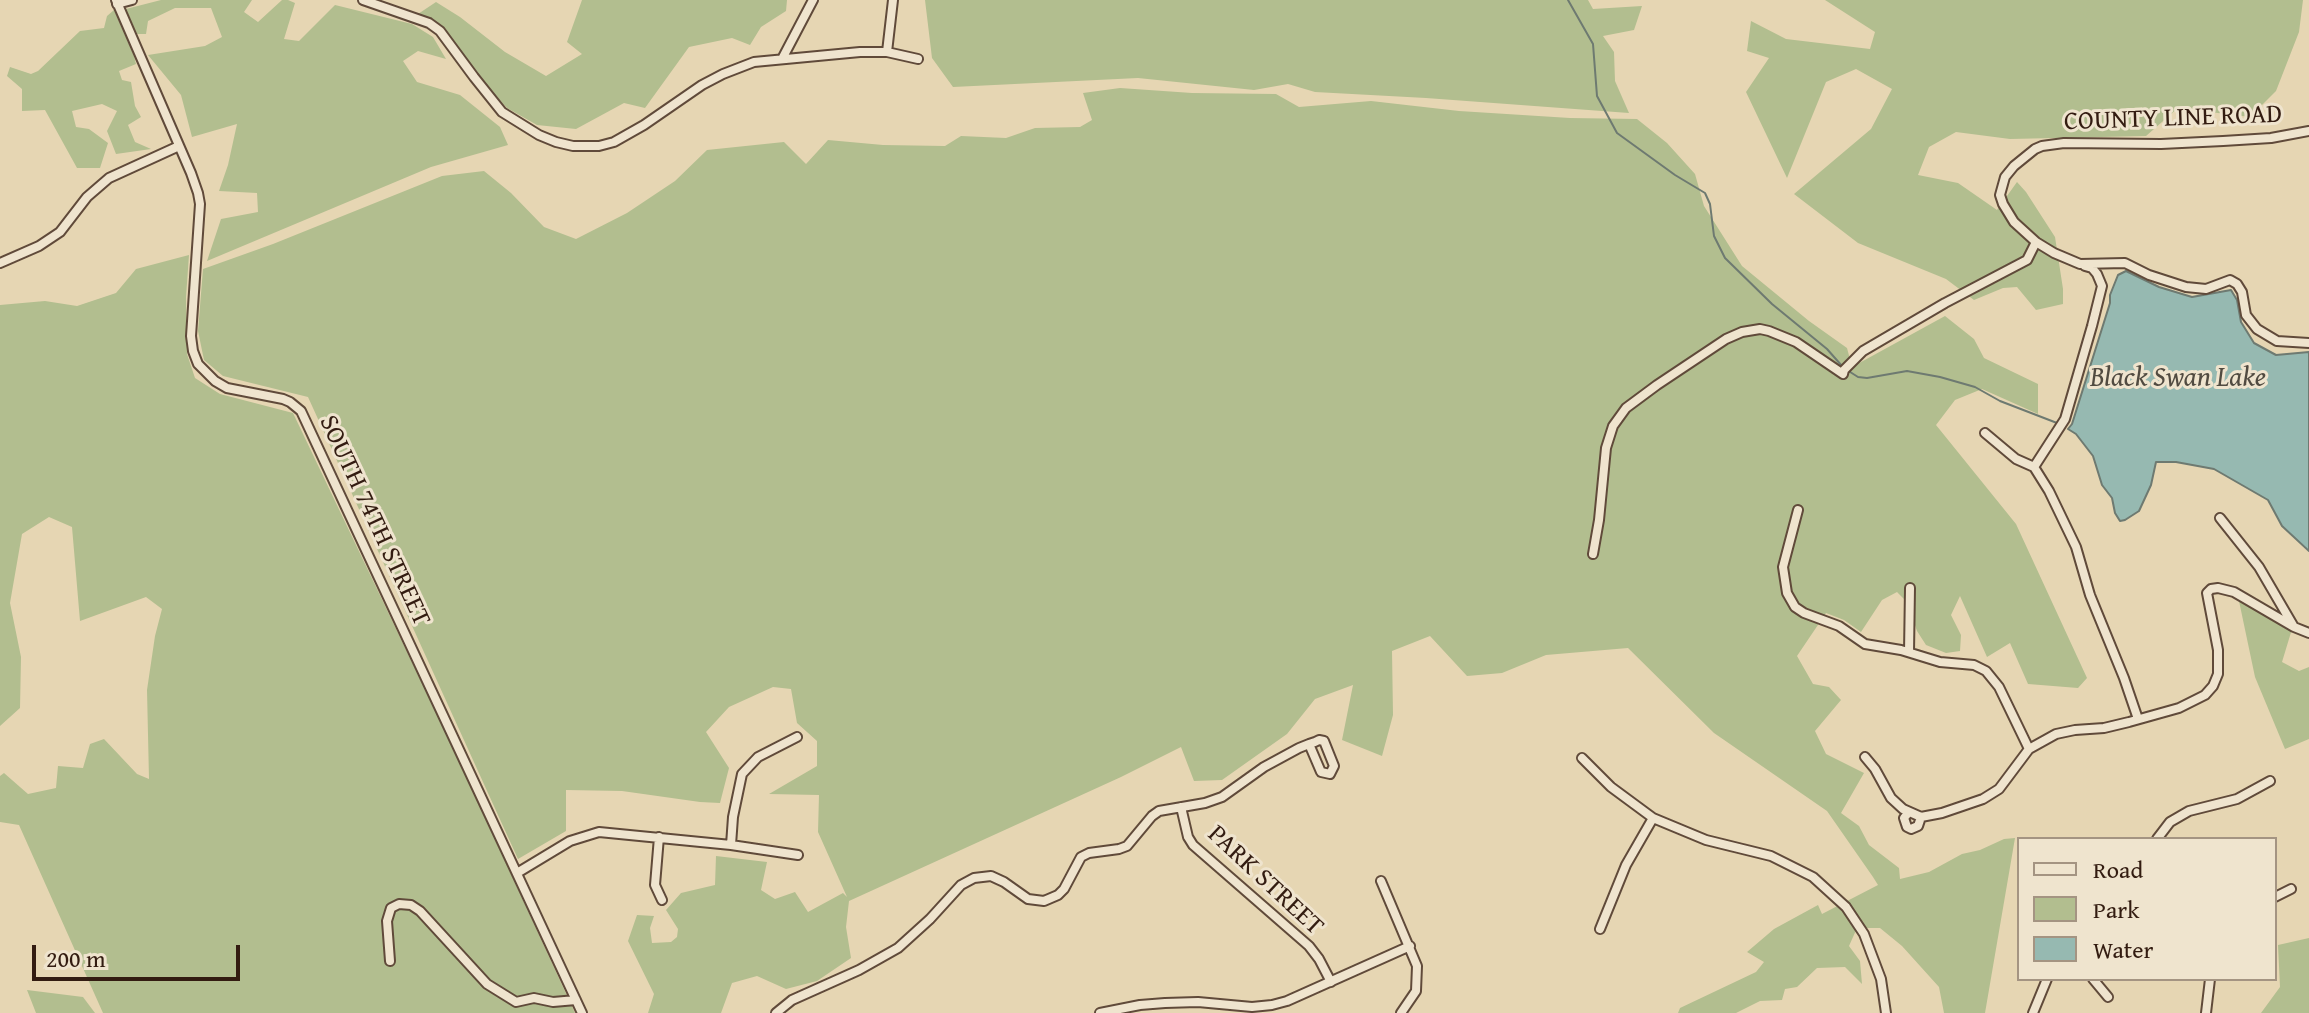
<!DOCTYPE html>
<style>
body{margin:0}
#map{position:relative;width:2309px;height:1013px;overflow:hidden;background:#e6d6b3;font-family:"Gentium Book Plus",serif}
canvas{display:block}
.legend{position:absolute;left:2017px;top:837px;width:260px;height:144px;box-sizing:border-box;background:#efe4ce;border:2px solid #a49482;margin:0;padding:10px 14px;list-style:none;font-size:24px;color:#331c11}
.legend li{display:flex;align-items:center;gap:16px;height:40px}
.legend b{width:40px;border:2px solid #a49482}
.scale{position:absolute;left:32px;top:945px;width:208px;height:36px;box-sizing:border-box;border:4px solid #331c11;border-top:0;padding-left:10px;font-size:24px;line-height:28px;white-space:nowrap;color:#331c11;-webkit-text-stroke:6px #efe4ce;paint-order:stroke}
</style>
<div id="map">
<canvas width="2309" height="1013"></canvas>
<ul class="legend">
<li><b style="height:10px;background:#efe4ce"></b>Road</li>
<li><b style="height:22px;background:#b2be8f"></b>Park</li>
<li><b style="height:22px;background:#96b9b1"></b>Water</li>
</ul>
<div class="scale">200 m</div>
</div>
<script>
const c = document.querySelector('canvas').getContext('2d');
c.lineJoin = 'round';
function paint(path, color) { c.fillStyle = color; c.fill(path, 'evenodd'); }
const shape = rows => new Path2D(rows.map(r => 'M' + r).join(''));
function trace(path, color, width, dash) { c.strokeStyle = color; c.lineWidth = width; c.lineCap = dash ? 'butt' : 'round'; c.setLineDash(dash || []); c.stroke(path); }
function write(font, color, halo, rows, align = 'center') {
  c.font = font + ' "Gentium Book Plus",serif'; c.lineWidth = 6; c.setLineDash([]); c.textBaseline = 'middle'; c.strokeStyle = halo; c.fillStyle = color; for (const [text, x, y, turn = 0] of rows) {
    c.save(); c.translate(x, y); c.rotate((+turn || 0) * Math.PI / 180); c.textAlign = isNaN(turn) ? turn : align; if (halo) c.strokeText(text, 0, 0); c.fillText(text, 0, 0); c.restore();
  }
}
const green = shape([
 [161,0,252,0,244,12,258,22,282,0,288,0,295,3,284,39,299,41,335,5,412,24,433,37,446,59,418,51,403,61,417,82,460,95,500,127,508,145,431,167,207,261,221,219,258,212,257,193,219,191,228,165,237,124,192,137,181,95,148,55,205,46,222,37,211,8,175,8,148,21,146,34,137,34,126,9],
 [582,0,787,0,786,11,761,27,750,45,732,38,689,47,645,108,624,103,576,129,537,125,507,108,476,74,443,28,418,14,436,2,460,17,505,52,546,76,582,54,567,42],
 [925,0,1588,0,1593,9,1642,6,1634,30,1603,36,1614,52,1615,81,1629,113,1426,98,1315,92,1288,84,1254,90,1138,78,953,87,932,58],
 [1825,0,2303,0,2299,32,2276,91,2250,117,2178,108,2146,136,2010,139,1956,132,1929,147,1918,175,1958,183,1997,210,2017,182,2026,192,2055,237,2063,289,2063,304,2036,310,2017,287,2003,288,1974,300,1946,279,1858,243,1794,194,1871,129,1892,89,1856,69,1826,82,1787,178,1746,92,1769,58,1747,51,1751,21,1786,39,1870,49,1875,32],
 [114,10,134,56,136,64,119,71,122,80,131,82,135,106,141,117,128,125,135,142,151,149,116,154,107,131,117,111,102,104,72,111,76,127,89,129,108,143,100,168,77,168,45,110,22,111,22,89,7,76,10,67,31,74,38,71,80,31,104,28,107,16],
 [1120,88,1192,93,1276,94,1299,107,1371,101,1459,111,1570,118,1637,119,1667,143,1695,174,1704,206,1742,266,1809,321,1847,348,1852,367,1945,316,1974,339,1984,358,2038,384,2038,414,1982,389,1955,400,1936,425,2016,524,2087,678,2078,688,2028,684,2010,643,1987,657,1960,596,1951,615,1961,635,1960,651,1946,653,1926,645,1917,631,1907,602,1897,592,1882,600,1861,632,1844,620,1826,613,1797,656,1813,684,1829,687,1841,700,1815,731,1826,754,1864,773,1841,813,1859,826,1869,845,1899,868,1900,879,1929,872,1962,854,1980,850,2004,839,2015,838,1985,1013,1944,1013,1939,987,1902,946,1880,928,1857,928,1849,946,1860,961,1862,984,1845,967,1817,968,1797,987,1785,989,1782,1000,1760,1001,1736,1013,1678,1013,1680,1008,1756,972,1764,962,1747,952,1774,929,1818,905,1822,914,1878,885,1873,877,1827,811,1714,733,1628,648,1546,655,1502,673,1467,676,1430,636,1392,651,1393,715,1382,756,1342,740,1353,685,1315,699,1287,734,1222,780,1194,781,1181,747,1121,777,849,901,846,927,851,958,817,981,786,989,757,976,732,983,721,1013,648,1013,654,994,628,941,637,915,654,916,650,928,652,943,671,942,677,937,678,929,666,910,681,893,715,885,716,856,767,862,761,890,775,899,795,892,808,912,843,893,847,897,818,832,819,795,769,794,817,766,817,741,797,723,791,689,773,687,729,707,706,732,729,768,720,803,700,802,622,791,566,790,566,831,518,859,308,397,223,376,204,360,198,331,203,269,273,244,442,176,484,171,511,193,544,227,576,239,627,213,675,181,707,150,784,142,806,164,828,140,883,145,945,146,961,136,1006,138,1035,128,1080,127,1092,120,1083,93],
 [189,255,186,297,187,354,195,378,220,394,293,413,451,744,575,1013,103,1013,19,825,0,822,0,776,4,773,28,794,56,788,58,766,83,768,90,744,104,739,137,774,149,779,147,690,155,636,162,609,146,597,80,621,72,527,49,517,22,534,10,603,21,657,20,708,0,726,0,305,45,301,77,306,116,293,136,269],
 [2239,601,2292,629,2282,662,2299,671,2309,667,2309,739,2285,749,2255,677],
 [2309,938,2309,1013,2261,1013,2280,987,2278,945],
 [27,990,83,997,95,1013,36,1013]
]);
const water = shape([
 [2126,271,2159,287,2192,297,2231,290,2237,300,2241,322,2254,343,2276,355,2309,352,2309,551,2282,526,2268,500,2214,469,2176,462,2156,462,2151,485,2139,511,2125,520,2120,521,2115,513,2112,498,2102,485,2093,456,2076,434,2068,429,2072,424,2110,303,2110,295,2118,275,2126,271]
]);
const stream = shape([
 [1568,0,1593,44,1597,96,1617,133,1675,175,1705,193,1710,204,1714,236,1725,258,1772,304,1827,349,1842,366],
 [1847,370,1858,377,1867,378,1907,371,1940,377,1975,387,2000,401,2057,423]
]);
const street = shape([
 [116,0,191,173,198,193,200,204,191,336,193,351,198,364,215,381,227,388,283,399,290,402,301,411,582,1013],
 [363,0,429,23,440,31,474,77,502,112,539,135,556,142,573,146,599,146,614,142,644,125,702,85,723,74,754,62,860,52,887,52,918,59],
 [117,4,132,0],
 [887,52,893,0],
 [782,59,813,0],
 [2309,131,2271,138,2223,141,2161,144,2064,143,2042,146,2035,149,2014,166,2005,177,2000,195,2003,204,2014,222,2036,242,2054,253,2080,264,2125,263,2149,275,2186,287,2206,289,2230,280,2237,284,2242,292,2246,315,2257,329,2277,341,2309,343],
 [0,263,39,246,60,232,87,197,109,178,179,146],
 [1985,433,2016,459,2034,467,2049,491,2076,547,2090,595,2124,678,2138,719],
 [2034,467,2065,419,2092,326,2102,286,2097,274,2092,268,2085,266],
 [1798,510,1783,567,1787,593,1795,607,1804,613,1839,626,1865,644,1901,650,1940,662,1974,665,1986,671,1999,687,2029,749],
 [2220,518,2259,567,2294,627,2309,633],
 [1593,554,1599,520,1606,448,1613,426,1626,408,1657,385,1726,339,1742,332,1760,329,1769,331,1796,342,1843,374,1844,370,1863,351,1945,303,2027,260,2036,242],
 [1909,652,1910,588],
 [1865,757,1875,769,1891,798,1903,809,1921,817,1942,813,1983,799,1999,789,2029,749,2056,734,2075,730,2104,728,2129,722,2179,708,2205,695,2213,686,2218,674,2218,650,2207,593,2211,589,2218,588,2234,592,2294,627],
 [1582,758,1611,787,1653,818,1706,840,1771,856,1813,877,1846,907,1864,934,1881,979,1886,1013],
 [1181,807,1188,837,1193,845,1309,946,1319,959,1331,982],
 [1909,812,1904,818,1907,827,1911,829,1918,826,1921,817],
 [659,837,655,885,662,900],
 [2157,839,2170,822,2189,811,2237,799,2270,781],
 [731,845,733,817,742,774,758,757,797,737],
 [517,873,570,841,599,832,731,845,798,855],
 [1381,881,1417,966,1416,991,1401,1013],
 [2275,897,2291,889],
 [1600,929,1626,865,1653,818],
 [390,961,387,921,391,908,399,904,411,905,420,911,487,984,516,1002,534,998,553,1002,576,1000],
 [2093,979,2108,997],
 [776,1013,792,1000,859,970,898,948,930,919,961,885,974,878,991,876,1004,882,1028,899,1044,901,1058,895,1064,889,1081,857,1089,853,1119,849,1127,846,1152,816,1159,811,1205,803,1222,797,1264,767,1299,748,1309,744,1315,742,1319,740,1324,741,1334,766,1330,774,1321,772,1309,744],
 [1100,1013,1140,1005,1165,1003,1198,1002,1252,1007,1272,1005,1287,1001,1410,946],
 [2033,1013,2047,979],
 [2206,1013,2210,979]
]);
const streetNames = [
 ["COUNTY LINE ROAD",2173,119,-2],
 ["SOUTH 74TH STREET",374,521,65],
 ["PARK STREET",1265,881,43]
];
const waterNames = [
 ["Black Swan Lake",2178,379]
];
paint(green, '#b2be8f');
paint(water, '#96b9b1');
trace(water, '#6e7a71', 2);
trace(stream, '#6e7a71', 2);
trace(street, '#604a3a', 12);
trace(street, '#efe4ce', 8);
write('26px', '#331c11', '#efe4ce', streetNames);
write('italic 28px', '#514b41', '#efe4ce', waterNames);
</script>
